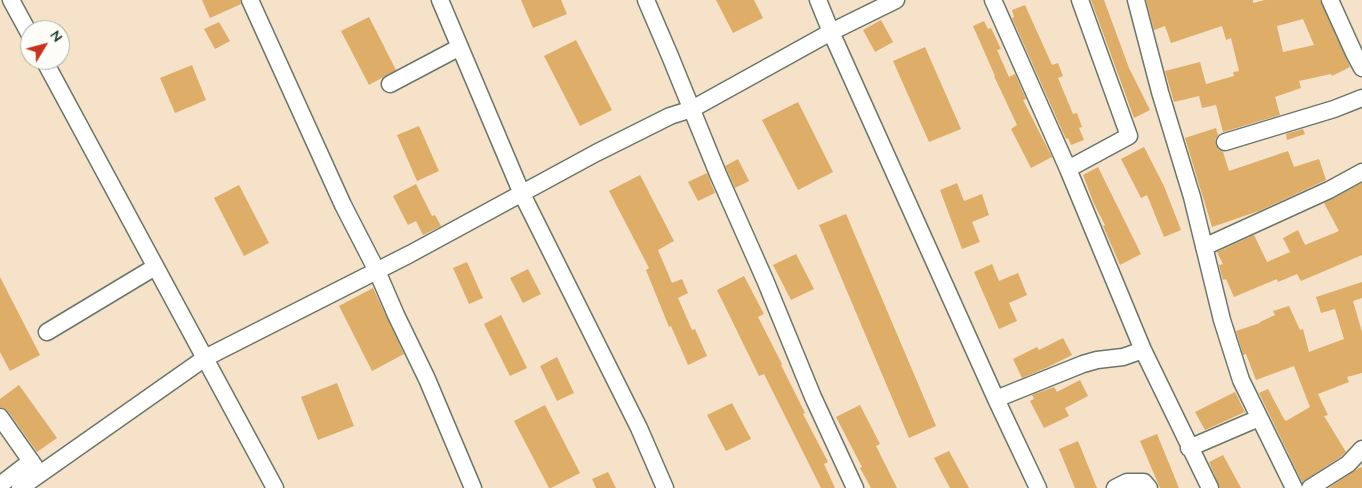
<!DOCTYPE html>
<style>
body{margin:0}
#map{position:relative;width:1362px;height:488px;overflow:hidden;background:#f5e2c8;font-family:"Architects Daughter",sans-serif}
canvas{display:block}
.north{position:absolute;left:20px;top:20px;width:50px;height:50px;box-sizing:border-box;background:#fdfcf7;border:1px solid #a4b0a9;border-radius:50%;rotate:53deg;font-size:14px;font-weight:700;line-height:20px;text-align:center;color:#1f3d34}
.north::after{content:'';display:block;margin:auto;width:18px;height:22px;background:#c8321e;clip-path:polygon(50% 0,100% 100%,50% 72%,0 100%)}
</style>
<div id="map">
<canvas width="1362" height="488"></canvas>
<div class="north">N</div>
</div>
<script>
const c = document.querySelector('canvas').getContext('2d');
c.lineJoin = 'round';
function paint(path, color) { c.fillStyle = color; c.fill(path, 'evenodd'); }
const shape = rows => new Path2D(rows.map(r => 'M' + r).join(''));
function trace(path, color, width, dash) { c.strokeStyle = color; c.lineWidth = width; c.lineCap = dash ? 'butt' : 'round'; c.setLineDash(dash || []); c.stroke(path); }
const building = shape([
 [202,0,240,0,241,4,210,18],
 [521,0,561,0,567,14,533,28],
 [716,0,754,0,763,18,733,33],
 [1091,0,1104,0,1129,68,1150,110,1134,118],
 [1146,0,1253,0,1253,3,1265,0,1320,0,1350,67,1332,76,1331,74,1299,81,1301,88,1275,97,1280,115,1223,132,1216,105,1202,108,1199,96,1174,102,1165,71,1200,62,1206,84,1234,76,1233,72,1239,71,1231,38,1226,40,1222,26,1171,43,1165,26,1154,30],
 [1303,19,1314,45,1283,52,1277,26],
 [1025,5,1052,65,1058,63,1063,76,1058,78,1073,114,1077,113,1082,127,1079,128,1084,140,1071,145,1068,138,1066,139,1012,18,1014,17,1012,10],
 [369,17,396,70,369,85,341,31],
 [881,20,893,42,875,52,863,30],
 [984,21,988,29,991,28,1001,49,997,50,1009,77,1015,74,1026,99,1023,100,1052,157,1031,168,1011,129,1017,125,994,76,995,76,973,26],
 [219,22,230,41,215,49,204,29],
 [576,40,612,110,580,126,544,56],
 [925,47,961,129,929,142,893,61],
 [192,65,206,100,175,113,160,78],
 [798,102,833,172,798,190,762,120],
 [419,126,439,171,417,181,397,135],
 [1216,128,1218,135,1215,140,1216,145,1219,150,1223,152,1229,171,1288,151,1294,167,1319,159,1326,180,1259,211,1212,227,1185,138],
 [1303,129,1305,134,1287,140,1286,134],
 [1144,147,1164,186,1181,230,1164,237,1147,195,1141,198,1121,159],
 [738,159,749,181,735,188,725,166],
 [1098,167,1141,254,1120,265,1103,226,1105,225,1094,204,1083,175],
 [707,173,715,193,698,201,688,182],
 [640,175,674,241,658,250,672,283,682,279,688,293,678,298,692,330,695,329,707,356,688,365,671,326,669,327,646,270,649,268,609,191],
 [957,183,964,201,982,194,989,215,972,222,980,242,962,249,940,190],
 [1362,183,1362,255,1301,281,1297,274,1278,282,1277,279,1234,297,1226,279,1223,280,1221,273,1219,265,1223,264,1217,252,1254,235,1267,262,1290,252,1283,238,1298,230,1305,245,1339,231,1324,203],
 [416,184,432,216,435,215,441,226,423,235,416,221,408,225,393,196],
 [239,185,269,243,244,256,214,198],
 [846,214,936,426,909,438,819,225],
 [796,254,814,289,791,300,773,265],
 [467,262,483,298,469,304,453,268],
 [992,264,999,281,1018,273,1027,295,1009,303,1017,321,999,329,974,272],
 [528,269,541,294,523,303,510,278],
 [744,276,764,314,758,317,782,364,781,365,805,413,803,414,828,462,824,464,835,488,821,488,764,374,759,376,717,290],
 [0,277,40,355,10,371,0,352],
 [1362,282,1362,298,1353,301,1362,332,1362,373,1347,377,1349,382,1318,394,1328,415,1324,416,1346,452,1342,456,1302,482,1259,393,1268,389,1284,419,1286,421,1310,407,1294,366,1256,380,1246,354,1243,355,1236,331,1260,323,1260,322,1275,315,1273,311,1289,306,1300,330,1303,329,1309,352,1344,339,1335,309,1321,313,1316,297],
 [373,288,404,354,372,371,339,306],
 [501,315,527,368,510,376,484,324],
 [1063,338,1072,355,1048,367,1022,378,1013,359,1037,347,1039,350],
 [557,357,574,393,557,401,540,366],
 [1080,380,1088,396,1065,408,1069,416,1044,428,1030,401,1034,399,1032,395,1054,387,1057,392],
 [337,383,354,426,318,440,301,397],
 [19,385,57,438,37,452,8,411,0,407,0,399],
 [1235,392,1245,412,1205,430,1195,412],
 [732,403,751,439,726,451,707,415],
 [545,405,580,473,551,488,549,488,514,421],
 [860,405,880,444,876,446,897,488,871,488,860,468,862,467,836,417],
 [1157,434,1179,488,1160,488,1140,441],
 [1078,441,1097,488,1075,488,1059,449],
 [949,451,969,488,950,488,934,458],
 [1223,455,1241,488,1220,488,1209,462],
 [1362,467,1362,488,1329,488,1357,469],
 [608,472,616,488,596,488,592,479]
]);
const street = shape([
 [11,0,30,35],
 [250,0,343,205,377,271,396,315,427,379,473,488],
 [440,0,522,194,639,428,665,488],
 [646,0,670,56,718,174,765,280,813,397,855,488],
 [818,0,831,32,996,399,1038,488],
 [993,0,1068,169,1143,350,1210,488],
 [1136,0,1160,92,1192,197,1222,320,1241,380,1294,488],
 [1330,0,1354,53,1362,68],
 [44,60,275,488],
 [390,84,460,47],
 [1225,142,1334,109,1362,98],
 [1068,169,1129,136,1080,0],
 [1204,247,1329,190,1362,172],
 [47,332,155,267],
 [996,399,1083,364,1097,360,1123,357,1143,350],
 [0,417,40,474],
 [1189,448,1259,418],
 [0,485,31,461],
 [20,488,205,358,410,254,596,153,670,116,692,109,831,32,896,0],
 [1115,488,1127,482,1144,482,1149,488],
 [1310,488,1348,464,1362,449]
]);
paint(building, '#dead67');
trace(street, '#6a7768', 19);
trace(street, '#fff', 16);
</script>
